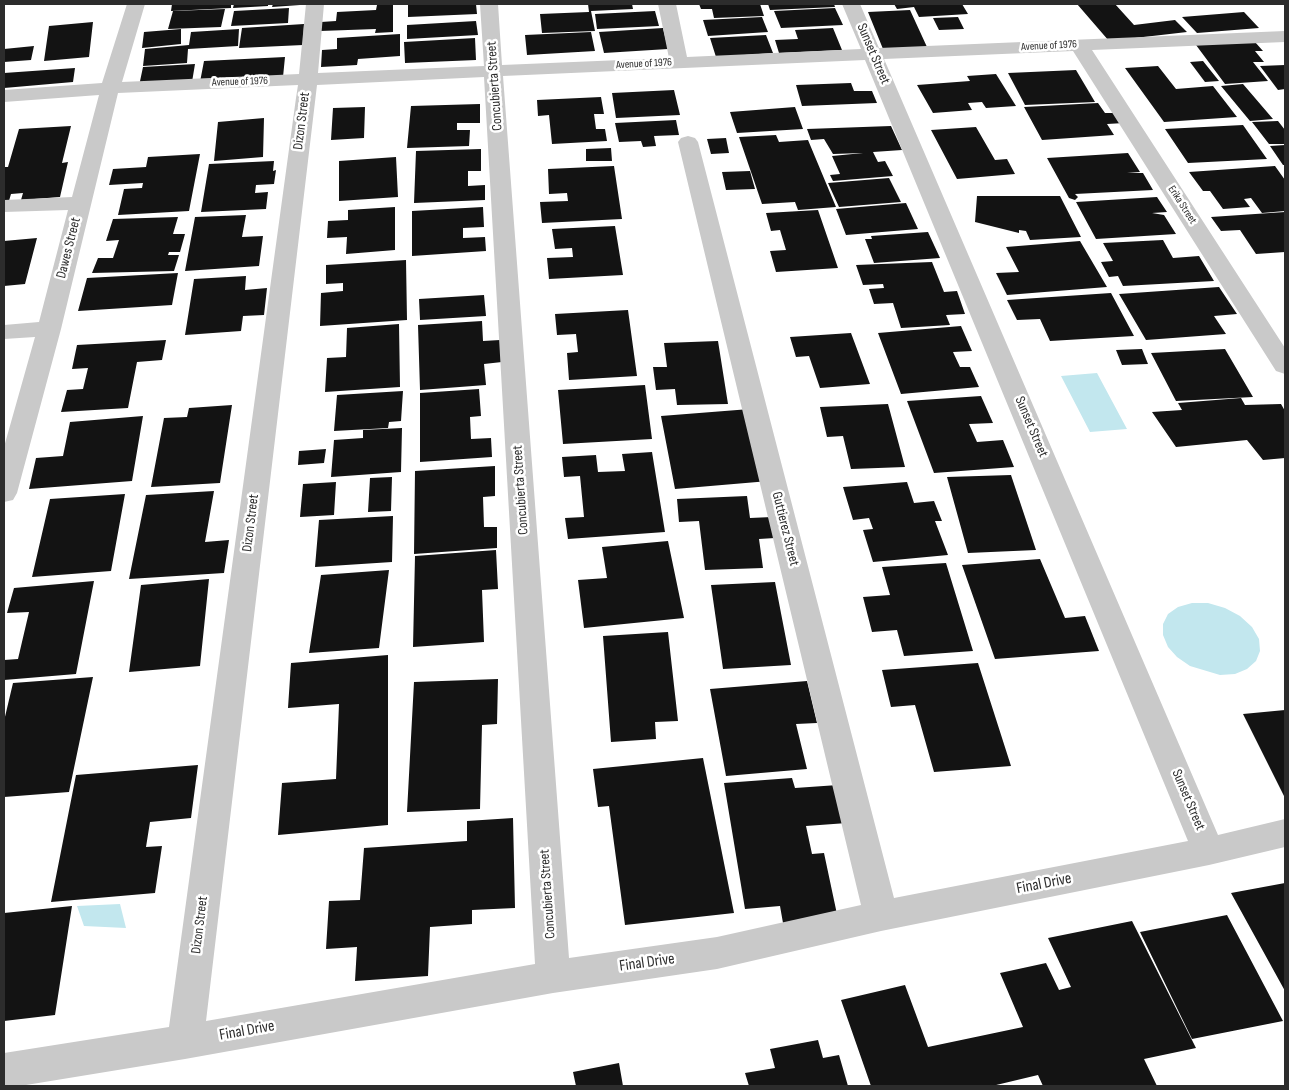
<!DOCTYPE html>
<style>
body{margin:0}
#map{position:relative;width:1289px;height:1090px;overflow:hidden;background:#fff;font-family:"Sofia Sans Condensed",sans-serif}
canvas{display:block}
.frame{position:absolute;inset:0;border:5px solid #2c2c2c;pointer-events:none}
</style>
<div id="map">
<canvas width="1289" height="1090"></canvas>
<div class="frame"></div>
</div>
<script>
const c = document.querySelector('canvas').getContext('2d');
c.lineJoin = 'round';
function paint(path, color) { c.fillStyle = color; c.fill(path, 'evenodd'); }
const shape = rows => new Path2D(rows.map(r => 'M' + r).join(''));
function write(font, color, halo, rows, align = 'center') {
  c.font = font + ' "Sofia Sans Condensed",sans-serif'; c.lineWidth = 5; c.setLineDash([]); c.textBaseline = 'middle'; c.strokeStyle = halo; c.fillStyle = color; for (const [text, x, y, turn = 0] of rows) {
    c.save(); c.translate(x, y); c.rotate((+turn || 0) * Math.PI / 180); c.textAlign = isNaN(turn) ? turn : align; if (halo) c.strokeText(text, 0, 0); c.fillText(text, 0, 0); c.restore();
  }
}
const water = shape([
 [1097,373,1127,429,1090,432,1061,376],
 [1192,603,1208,603,1225,608,1240,616,1252,627,1259,639,1260,651,1256,661,1247,669,1235,674,1220,675,1190,666,1177,657,1168,647,1163,635,1163,624,1168,614,1178,607],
 [120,904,126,928,84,926,77,906]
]);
const building = shape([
 [172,4,231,4,231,8,171,11],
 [234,4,268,4,268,6,233,8],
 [273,4,300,4,300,5,272,7],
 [393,4,393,32,375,33,376,29,320,31,321,22,336,21,337,12,376,10,377,5],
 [408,4,476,4,477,14,408,17],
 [588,4,632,4,633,9,591,11,595,31,542,33,540,14,589,12],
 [699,4,760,4,764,16,714,18,712,9,701,9],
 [768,4,834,4,835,7,770,10],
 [894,4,962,4,968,14,919,17,914,7,897,9],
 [1077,4,1115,4,1134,25,1175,20,1187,32,1109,41],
 [289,8,288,23,231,26,234,11],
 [835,8,843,25,781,28,774,11],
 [225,9,221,27,168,29,173,11],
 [910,10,927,47,883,49,868,12],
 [655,11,659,26,597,29,595,14],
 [1244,12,1259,28,1197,33,1182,17],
 [762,17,768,32,708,36,703,20],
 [958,17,964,29,939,30,933,18],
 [476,21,478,35,407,39,407,25],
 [93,22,89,57,44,61,49,26],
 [304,24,303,45,239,48,242,28],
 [663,28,668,49,604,53,599,32],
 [833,28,842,50,779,53,775,40,798,39,795,30],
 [181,29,181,44,142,48,144,32],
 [239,29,238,46,188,49,187,63,143,66,145,49,189,45,191,32],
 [591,32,595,51,527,55,525,35],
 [400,34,400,56,358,59,357,65,321,67,322,50,337,49,337,38],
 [766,35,773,53,716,57,710,38],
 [475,38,476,60,405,63,404,42],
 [1255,42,1263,51,1255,51,1264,62,1253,62,1268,81,1225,84,1196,45],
 [34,46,31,60,4,62,4,49],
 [285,57,283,77,200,82,204,61],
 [1203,61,1219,81,1205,82,1190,62],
 [195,64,192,82,139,86,143,67],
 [1285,65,1285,89,1278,90,1260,66],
 [1158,66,1176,89,1213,86,1237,117,1164,122,1125,68],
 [75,68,73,82,4,88,4,73],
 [1076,70,1095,102,1025,105,1008,73],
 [996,74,1016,106,986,108,982,102,968,103,972,110,933,113,917,85,970,81,967,76],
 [851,83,854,91,872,91,877,103,802,106,796,85],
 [1243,84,1273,119,1250,121,1221,86],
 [674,90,680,115,616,118,612,93],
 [601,97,604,114,594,114,596,129,605,129,607,141,552,144,549,115,538,116,537,100],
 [1098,103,1105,113,1117,113,1124,123,1107,124,1114,135,1042,140,1024,107],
 [480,104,480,123,457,123,457,130,470,130,469,146,407,148,411,106],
 [365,107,364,138,331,140,333,108],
 [795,107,803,129,737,133,730,112],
 [264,118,263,157,214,161,218,122],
 [676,120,679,135,654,136,656,146,643,147,641,141,619,142,615,123],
 [1278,121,1285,130,1285,144,1269,144,1252,122],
 [1243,125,1267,159,1188,163,1165,129],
 [71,126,62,163,68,162,60,197,21,200,23,193,11,194,8,204,4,205,4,167,8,167,19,129],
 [891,126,902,150,873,152,878,162,885,161,893,176,833,181,830,175,840,174,832,156,863,153,833,154,824,139,811,140,807,129],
 [976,127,995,160,1007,159,1015,174,957,179,931,130],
 [776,135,779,142,808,140,836,207,798,210,795,202,762,204,739,137],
 [726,138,729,153,711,154,707,139],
 [1285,145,1285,165,1283,165,1270,146],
 [611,148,612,161,586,161,586,149],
 [481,149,481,171,468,171,468,186,485,185,485,200,414,203,416,151],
 [1128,153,1140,172,1127,173,1143,173,1153,190,1075,194,1078,197,1075,200,1069,198,1047,158],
 [200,154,189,211,118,215,124,189,142,188,143,183,109,185,113,169,146,167,148,157],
 [396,157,398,197,339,201,339,161],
 [274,161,273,171,276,170,274,184,256,185,255,193,268,192,266,209,201,212,209,164],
 [614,166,622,219,542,223,540,202,568,201,567,193,549,194,548,169],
 [1275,166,1285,180,1285,211,1262,213,1251,198,1244,199,1250,207,1223,209,1210,191,1203,191,1189,172],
 [750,171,755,189,726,190,722,172],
 [889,178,901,202,839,207,828,183],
 [977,196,1060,196,1081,237,1030,240,1026,231,1019,230,1019,233,975,222],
 [1157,197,1167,212,1152,213,1164,215,1176,234,1096,239,1076,202],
 [906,203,918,229,846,235,836,209],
 [395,207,395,250,346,254,347,237,327,238,328,221,348,220,348,210],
 [483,207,484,227,463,228,463,238,485,237,486,251,412,256,412,211],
 [818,210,838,268,776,272,770,251,786,250,780,230,771,231,766,213],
 [1285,212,1285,252,1256,254,1240,230,1221,231,1211,217],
 [246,215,242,237,263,236,259,266,185,271,195,217],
 [178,217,173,234,185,234,180,252,169,252,168,255,179,255,174,271,92,273,98,258,113,258,119,240,106,241,113,219],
 [615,226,623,275,549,279,547,258,573,257,572,248,555,249,552,229],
 [928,232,940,258,874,263,865,239,872,239,871,236],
 [37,238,25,284,4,286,4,241],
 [1163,240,1173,258,1199,256,1214,281,1123,286,1118,276,1109,277,1101,262,1113,261,1103,243],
 [1080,241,1107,287,1007,295,996,273,1019,272,1006,247],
 [406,260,407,320,320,326,321,293,343,291,343,283,326,284,326,265],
 [932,262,944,292,957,291,965,314,946,315,950,325,901,328,893,303,874,304,869,289,884,288,883,284,863,285,856,265],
 [178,273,172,305,78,311,87,278],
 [246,276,245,290,267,288,264,315,243,316,241,331,185,335,194,279],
 [1219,287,1237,314,1214,316,1226,334,1146,340,1119,294],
 [1111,293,1134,336,1050,341,1040,319,1017,320,1007,300],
 [484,295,486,316,420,320,419,299],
 [628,310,637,376,569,380,567,353,578,352,576,334,557,335,555,314],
 [482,321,483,341,500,340,502,362,484,364,486,385,420,390,418,325],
 [399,324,400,387,325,392,327,358,346,357,347,328],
 [961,326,972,351,953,352,960,367,970,367,979,387,901,394,878,333],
 [851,333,870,384,820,388,809,356,796,357,790,337],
 [166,340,162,360,137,362,128,408,61,412,67,390,83,389,88,368,72,369,77,345],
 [718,341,728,404,677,405,675,389,656,390,653,367,667,367,664,343],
 [1142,349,1148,364,1122,365,1116,350],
 [1225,349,1253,397,1176,401,1151,353],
 [645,385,652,439,563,444,558,390],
 [479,389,481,416,470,417,471,439,491,438,492,457,420,462,420,393],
 [403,391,401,421,389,422,388,428,334,431,337,395],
 [981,396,993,423,969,424,977,442,1003,440,1014,467,934,473,907,401],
 [1241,398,1245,405,1281,404,1285,411,1285,458,1263,460,1247,440,1176,447,1152,412,1182,410,1178,403],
 [888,404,905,467,851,469,843,436,827,437,820,407],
 [232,405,220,483,151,487,164,418,187,417,189,408],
 [750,409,769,481,675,489,661,416],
 [143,416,132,481,29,489,36,458,63,456,70,422],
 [402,428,401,472,331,477,334,440,363,438,363,430],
 [326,449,324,463,298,465,299,451],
 [652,452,665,532,568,539,565,518,584,517,580,476,564,477,562,457,596,455,598,472,625,471,622,454],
 [495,466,495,496,483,497,484,527,497,527,497,548,414,554,415,471],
 [1011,475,1036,550,968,553,947,477],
 [392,477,391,511,368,512,370,478],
 [336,482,334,515,300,517,303,484],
 [907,482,914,503,934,501,942,521,935,521,948,555,873,562,863,530,873,529,869,518,853,520,843,487],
 [214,491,205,542,229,540,224,573,129,579,146,495],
 [125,494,111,571,32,577,50,499],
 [747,496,750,518,772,517,775,538,759,539,763,568,705,570,699,521,679,522,677,499],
 [393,516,392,562,315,567,319,520],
 [668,541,684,618,584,628,578,580,607,578,602,547],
 [496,550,498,589,482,590,484,642,413,647,415,556],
 [1040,559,1065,618,1085,616,1099,651,995,659,962,565],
 [946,563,973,651,904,656,897,630,872,632,863,597,890,595,882,567],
 [389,570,379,648,309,653,321,575],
 [209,579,200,666,129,672,141,585],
 [94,581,76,674,4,680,4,660,18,659,29,612,7,613,14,588],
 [775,582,791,665,723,669,711,585],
 [668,632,678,721,655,722,656,739,611,742,603,636],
 [388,655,388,825,278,835,282,783,336,779,339,704,288,708,291,663],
 [978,663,1011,766,934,772,915,705,891,707,882,670],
 [93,677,69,792,4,797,4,721,13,683],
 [498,679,497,724,482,725,480,809,407,812,414,682],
 [807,681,817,723,796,724,807,769,726,776,710,689],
 [1285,710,1285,798,1243,714],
 [703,758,734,913,625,925,609,806,598,807,593,769],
 [198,765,191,818,150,822,146,847,162,846,155,893,51,902,76,775],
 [792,778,795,788,838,785,847,823,806,826,812,854,824,853,838,919,783,923,780,906,745,909,724,783],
 [513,818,515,908,472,910,472,924,430,927,428,976,355,981,357,947,326,949,329,901,360,900,364,848,467,841,467,821],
 [1285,883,1285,991,1231,893],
 [72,906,55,1015,4,1021,4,913],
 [1227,915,1283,1021,1192,1039,1140,932],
 [1132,921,1196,1048,1144,1059,1157,1086,1043,1086,1038,1075,992,1086,871,1086,841,1000,905,985,928,1047,1023,1027,1000,973,1046,963,1059,990,1071,987,1048,938],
 [818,1040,823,1058,839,1055,848,1086,749,1086,745,1073,775,1068,770,1049],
 [619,1063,623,1086,576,1086,573,1072]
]);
const minor = shape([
 [127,4,145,4,122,82,299,74,306,4,324,4,318,73,484,66,480,4,498,4,502,65,669,58,658,4,676,4,687,57,861,49,842,4,860,4,879,48,1285,31,1285,42,1092,50,1285,348,1285,374,1276,371,1073,51,884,59,1218,835,1285,819,1285,847,1209,865,881,931,717,969,553,993,185,1059,20,1086,4,1086,4,1053,169,1027,296,98,298,85,118,93,61,329,17,493,13,500,4,502,4,447,35,337,4,339,4,325,39,322,68,210,4,212,4,200,72,197,99,95,4,102,4,90,102,83,127,4],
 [865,60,1188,841,894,898,698,142,695,138,688,136,681,138,678,142,861,905,717,937,569,958,503,76,865,60],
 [484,77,535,964,206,1021,317,85,484,77]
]);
const farStreetnames = [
 ["Avenue of 1976",1049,46,-3],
 ["Avenue of 1976",644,64,-3],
 ["Avenue of 1976",240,82,-2],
 ["Erika Street",1182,205,57]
];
const streetNames = [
 ["Sunset Street",873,54,67],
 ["Concubierta Street",495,86,-94],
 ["Dizon Street",302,121,-83],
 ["Dawes Street",69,248,-76],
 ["Sunset Street",1031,427,67],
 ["Concubierta Street",521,490,-94],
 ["Dizon Street",251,523,-83],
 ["Guttierez Street",785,529,76],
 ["Sunset Street",1188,800,67],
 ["Concubierta Street",548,894,-94],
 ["Dizon Street",200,925,-83]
];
const nearStreetnames = [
 ["Final Drive",1044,884,-11],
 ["Final Drive",647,963,-8],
 ["Final Drive",247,1031,-10]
];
paint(water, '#c2e7ee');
paint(building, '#131313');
paint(minor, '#c9c9c9');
write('11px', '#2c2c2c', '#fff', farStreetnames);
write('14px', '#2c2c2c', '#fff', streetNames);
write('16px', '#2c2c2c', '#fff', nearStreetnames);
</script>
